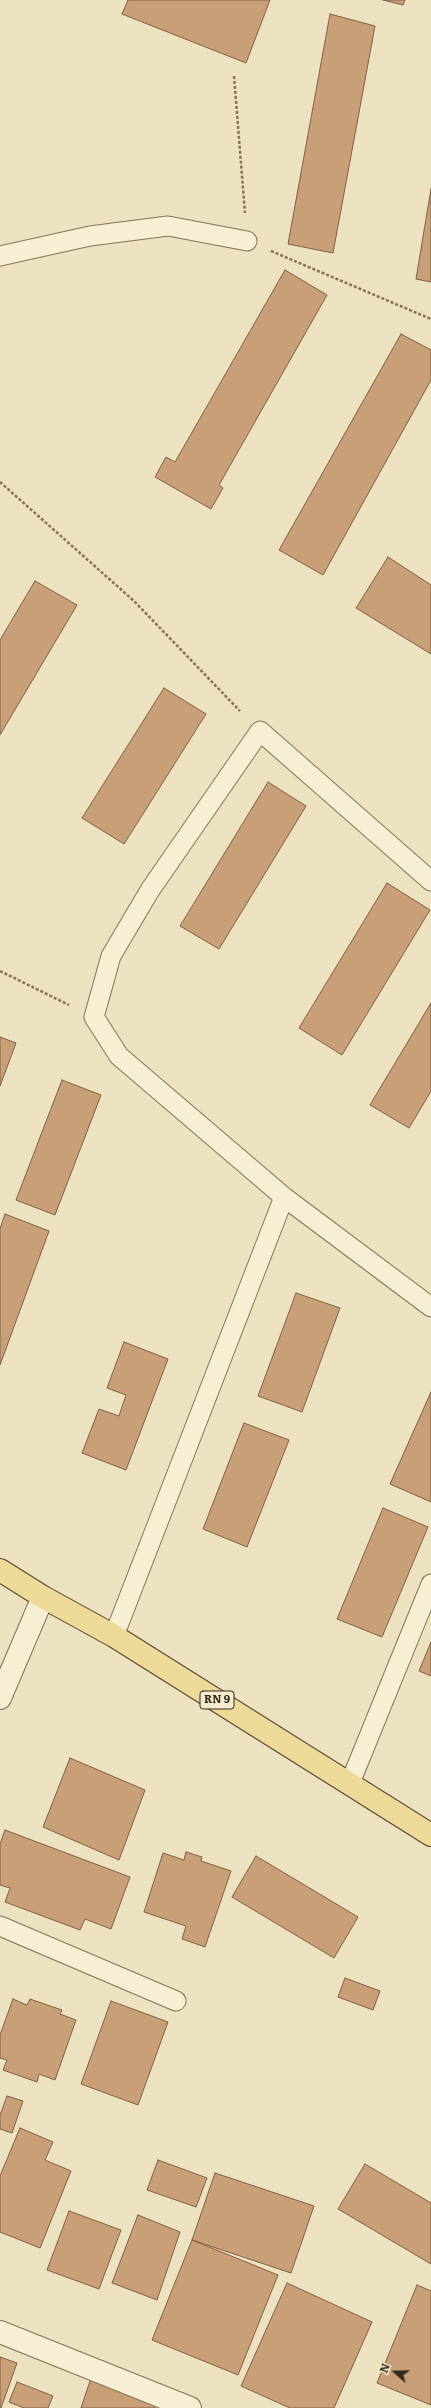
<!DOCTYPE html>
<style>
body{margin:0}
#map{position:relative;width:431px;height:2408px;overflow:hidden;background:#ece2c0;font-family:Literata,serif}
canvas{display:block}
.north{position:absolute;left:375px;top:2352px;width:40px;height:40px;-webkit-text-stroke:3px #f4eccf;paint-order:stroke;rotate:290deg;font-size:11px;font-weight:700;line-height:16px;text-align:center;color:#342a1d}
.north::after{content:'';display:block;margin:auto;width:14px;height:18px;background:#342a1d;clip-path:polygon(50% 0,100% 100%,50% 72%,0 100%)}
</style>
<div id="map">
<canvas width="431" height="2408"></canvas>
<div class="north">N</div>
</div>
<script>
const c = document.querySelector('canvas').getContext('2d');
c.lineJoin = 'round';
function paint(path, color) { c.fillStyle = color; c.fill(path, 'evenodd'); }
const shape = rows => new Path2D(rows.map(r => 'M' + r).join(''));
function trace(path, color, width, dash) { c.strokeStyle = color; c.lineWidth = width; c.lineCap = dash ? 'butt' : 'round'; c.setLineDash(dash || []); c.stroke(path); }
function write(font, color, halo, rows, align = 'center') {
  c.font = font + ' Literata,serif'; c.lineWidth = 3; c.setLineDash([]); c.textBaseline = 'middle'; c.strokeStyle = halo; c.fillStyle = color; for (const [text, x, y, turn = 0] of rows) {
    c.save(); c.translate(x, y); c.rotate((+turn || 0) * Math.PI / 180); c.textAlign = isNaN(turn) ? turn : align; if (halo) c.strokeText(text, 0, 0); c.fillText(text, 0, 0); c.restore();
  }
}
const building = shape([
 [128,0,270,0,246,63,122,14,128,0],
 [383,0,405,0,403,5,383,0],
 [330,14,375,26,333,253,288,244,330,14],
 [431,189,431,282,416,279,431,189],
 [285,270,327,295,219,485,223,488,211,509,155,477,166,457,175,462,285,270],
 [401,334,431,350,431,380,323,575,279,550,401,334],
 [388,557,431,585,431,654,356,608,388,557],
 [35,581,77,605,0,735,0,640,35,581],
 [164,688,206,714,124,844,82,818,164,688],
 [268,782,306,806,219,949,180,926,268,782],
 [387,883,430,910,342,1055,299,1028,387,883],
 [431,1003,431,1091,409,1128,370,1105,431,1003],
 [0,1037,16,1043,0,1086,0,1037],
 [62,1080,101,1095,55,1215,16,1200,62,1080],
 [5,1214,49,1231,0,1365,0,1229,5,1214],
 [296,1293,340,1308,302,1412,258,1396,296,1293],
 [124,1342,168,1359,126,1470,82,1453,99,1409,119,1416,126,1395,107,1388,124,1342],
 [431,1392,431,1502,390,1484,431,1392],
 [244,1423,289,1440,247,1547,203,1529,244,1423],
 [383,1508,428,1527,382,1637,337,1619,383,1508],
 [431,1642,431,1676,419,1671,431,1642],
 [70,1758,145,1790,119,1860,43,1827,70,1758],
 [5,1830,130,1877,111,1929,85,1919,80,1930,5,1902,10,1888,0,1885,0,1844,5,1830],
 [186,1852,202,1857,201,1861,231,1871,205,1947,182,1939,186,1926,144,1912,163,1853,184,1860,186,1852],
 [256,1856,358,1917,334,1958,232,1897,256,1856],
 [345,1978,380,1991,373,2010,338,1997,345,1978],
 [13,1999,27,2005,30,1999,62,2010,60,2014,76,2020,55,2080,39,2074,37,2082,3,2070,7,2060,0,2058,0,2035,13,1999],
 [111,2001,168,2022,138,2105,81,2084,111,2001],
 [7,2096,23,2101,12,2133,0,2129,0,2115,7,2096],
 [20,2128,53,2142,45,2160,71,2171,40,2248,0,2232,0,2176,20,2128],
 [158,2160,207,2178,196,2207,147,2190,158,2160],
 [365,2164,431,2203,431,2264,338,2209,365,2164],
 [215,2173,314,2206,291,2273,192,2240,215,2173],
 [69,2211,121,2230,99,2289,47,2270,69,2211],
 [138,2215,180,2232,157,2300,112,2283,138,2215],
 [192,2240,278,2275,238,2375,152,2340,192,2240],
 [287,2283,372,2322,334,2408,290,2408,241,2386,287,2283],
 [417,2285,431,2291,431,2405,377,2383,417,2285],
 [0,2357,17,2363,1,2408,0,2408,0,2357],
 [92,2375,158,2397,155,2408,81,2408,92,2375],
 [17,2382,53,2396,48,2408,24,2408,9,2402,17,2382]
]);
const path = shape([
 [234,76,245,213],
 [271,251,431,319],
 [0,482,134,601,240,711],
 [0,971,69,1005]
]);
const service = shape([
 [0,256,90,236,168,226,247,241],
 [284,1197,119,1056,94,1017,111,956,150,890,260,731,431,881],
 [114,1636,284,1197,431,1307],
 [350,1783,431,1584],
 [0,1926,176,2001]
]);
const minor = shape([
 [0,1698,43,1597],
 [0,2332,190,2408]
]);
const primary = shape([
 [0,1570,43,1597,114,1636,431,1835]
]);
const shields = [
 [217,1700,34]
];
const shieldNames = [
 ["RN 9",217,1700]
];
paint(building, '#c99f77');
trace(building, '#825f40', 1);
trace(service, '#847359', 21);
trace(minor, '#847359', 24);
trace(primary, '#52412d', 24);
trace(path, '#847359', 2.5, [3, 2]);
trace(service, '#f7efd3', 19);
trace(minor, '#f7efd3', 22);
trace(primary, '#eeda98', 22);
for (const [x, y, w] of shields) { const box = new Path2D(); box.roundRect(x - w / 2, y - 9, w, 18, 3); c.fillStyle = '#f4eccf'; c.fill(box); trace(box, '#342a1d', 1); }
write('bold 11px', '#342a1d', null, shieldNames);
</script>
